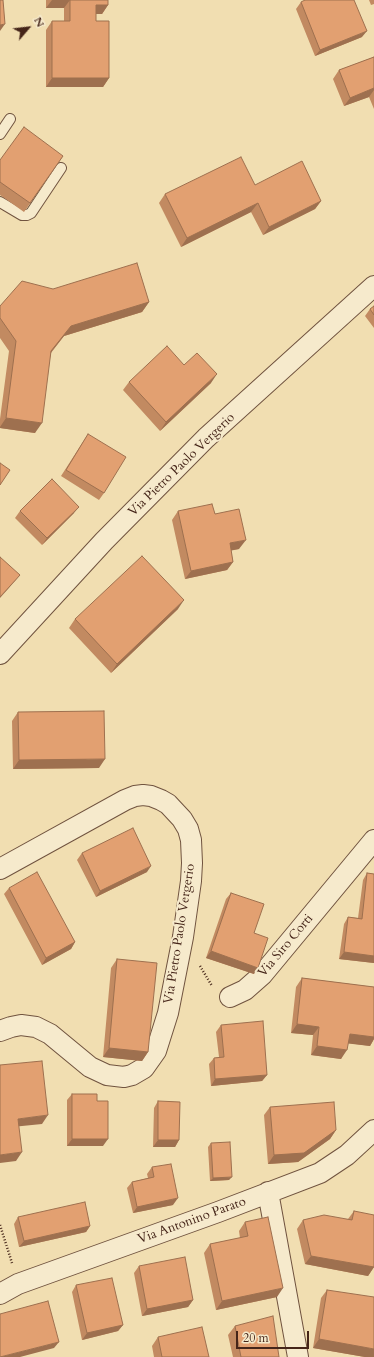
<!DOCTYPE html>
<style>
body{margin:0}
#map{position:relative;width:374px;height:1357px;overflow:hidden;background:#f1deb1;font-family:Cardo,serif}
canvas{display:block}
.north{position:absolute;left:8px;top:8px;width:40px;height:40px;-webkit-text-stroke:3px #f6eacc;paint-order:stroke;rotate:62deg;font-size:11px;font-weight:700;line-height:16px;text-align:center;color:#452519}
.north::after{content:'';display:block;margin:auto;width:14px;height:18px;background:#452519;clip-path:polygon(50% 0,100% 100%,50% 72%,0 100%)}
.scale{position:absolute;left:236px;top:1331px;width:73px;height:18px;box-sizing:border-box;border:2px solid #452519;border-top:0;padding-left:5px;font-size:12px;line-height:14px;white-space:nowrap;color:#452519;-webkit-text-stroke:3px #f6eacc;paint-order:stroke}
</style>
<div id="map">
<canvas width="374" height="1357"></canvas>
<div class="north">N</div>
<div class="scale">20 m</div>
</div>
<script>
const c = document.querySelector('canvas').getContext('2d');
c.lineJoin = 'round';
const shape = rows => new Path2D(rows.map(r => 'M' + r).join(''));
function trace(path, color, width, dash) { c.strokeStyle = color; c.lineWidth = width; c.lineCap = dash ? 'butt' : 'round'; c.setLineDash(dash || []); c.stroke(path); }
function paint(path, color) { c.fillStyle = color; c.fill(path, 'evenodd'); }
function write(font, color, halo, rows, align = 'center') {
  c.font = font + ' Cardo,serif'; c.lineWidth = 4; c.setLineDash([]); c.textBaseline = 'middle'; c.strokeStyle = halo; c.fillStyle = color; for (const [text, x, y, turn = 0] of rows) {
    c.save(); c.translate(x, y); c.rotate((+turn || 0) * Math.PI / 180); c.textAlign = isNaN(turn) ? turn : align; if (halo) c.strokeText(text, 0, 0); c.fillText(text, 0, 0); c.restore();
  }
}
const path = shape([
 [200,966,212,986],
 [0,1225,12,1263]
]);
const lane = shape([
 [0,134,10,119],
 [0,202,22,215,27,215,31,213,61,168]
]);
const street = shape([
 [0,654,104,541,206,438,374,286],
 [0,869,125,800,135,796,143,795,151,796,161,800,168,804,182,819,188,829,191,840,192,863,191,881,183,937,168,1013,156,1051,144,1068,132,1075,124,1077,107,1075,90,1067,50,1034,36,1027,21,1025,11,1027,0,1031],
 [230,997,245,990,262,975,374,840],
 [268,1192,298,1357],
 [0,1294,18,1284,218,1212,320,1173,347,1155,374,1130]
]);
const wall = shape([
 [46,0,108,0,108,5,102,14,96,14,96,21,109,78,103,87,46,87,46,30,52,21,64,21,64,8,46,8],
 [369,0,374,0,374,4,371,5],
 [301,2,362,37,315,56,296,9],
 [374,57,374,109,369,97,344,106,333,79,339,70],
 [63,156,24,212,0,195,0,160],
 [255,185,321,201,315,209,263,235,251,212,181,247,159,203,165,194],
 [53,289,149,302,142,312,64,336,51,353,35,433,0,428,0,419,9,351,0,338,0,306],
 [374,306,374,328,365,316,370,309],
 [184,365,211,383,160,431,123,390,129,382],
 [88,434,104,493,99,500,61,476],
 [20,511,74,513,42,545,15,518],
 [178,511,215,514,239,549,231,550,233,562,227,570,185,579,172,520],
 [178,609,111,673,69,628,75,619],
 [18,712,99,768,13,769,12,721],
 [82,853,147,872,96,897,77,860],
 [367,873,374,874,374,963,339,959,344,924,348,917,358,918,363,880],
 [9,888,75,942,71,949,42,965,4,894],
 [231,893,254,933,254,974,206,958,226,899],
 [117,959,148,1052,142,1061,103,1057,111,968],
 [302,978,374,987,374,1039,370,1046,348,1043,341,1059,311,1055,313,1035,291,1033,296,987],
 [221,1025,267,1075,262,1081,211,1086,209,1064,214,1058,219,1057,216,1032],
 [72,1094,97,1101,103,1146,67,1146,67,1100],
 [158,1101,179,1140,175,1147,153,1147,154,1108],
 [270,1107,336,1130,330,1139,298,1162,268,1164,264,1115],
 [211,1143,229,1180,210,1181,208,1147],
 [152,1167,173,1205,133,1213,127,1188,132,1182,148,1178,147,1174],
 [354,1211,374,1267,368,1276,305,1264,297,1229,303,1220,348,1219],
 [18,1217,90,1226,86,1232,19,1247,14,1224],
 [245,1222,277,1297,216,1310,204,1253,210,1244,240,1238,239,1231],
 [139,1266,193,1300,188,1307,142,1316,134,1273],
 [76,1285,123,1325,118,1331,82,1340,72,1292],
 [327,1290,374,1357,365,1357,313,1348,321,1298],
 [235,1326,279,1357,233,1357,228,1335],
 [158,1337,209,1357,154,1357,152,1346]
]);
const shadedWall = shape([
 [52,0,70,0,64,8,46,8],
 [96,5,108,5,102,14,90,14],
 [5,24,0,31,0,25],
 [367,31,362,37,315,56,320,50],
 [52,78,109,78,103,87,46,87],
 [374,88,374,90,369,97,344,106,350,98],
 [321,201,315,209,263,235,269,227],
 [258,203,251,212,181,247,187,238],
 [149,302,142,312,64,336,44,361,51,351,71,326],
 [217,374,211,383,160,431,166,422],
 [6,418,42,423,35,433,0,428,0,427],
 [79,507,74,513,42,545,47,538],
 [246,540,239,549,224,552,230,543],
 [233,562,227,570,185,579,191,571],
 [20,575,15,581,0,598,0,597],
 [184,600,178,609,111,673,117,664],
 [105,759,99,768,13,769,19,760],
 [151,866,147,872,96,897,100,891],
 [75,942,71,949,42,965,46,958],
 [211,951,258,968,254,974,206,958],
 [344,952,374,956,374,963,339,959],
 [297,1024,319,1027,313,1035,291,1033],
 [350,1034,374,1037,374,1039,370,1046,344,1043],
 [317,1046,347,1050,341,1059,311,1055],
 [109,1048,148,1052,142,1061,103,1057],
 [267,1075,262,1081,211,1086,215,1079],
 [48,1115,42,1124,12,1127,18,1119],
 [336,1130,330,1139,298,1162,268,1164,274,1155],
 [72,1139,108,1139,103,1146,67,1146],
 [158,1140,179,1140,175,1147,153,1147],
 [22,1152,16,1161,0,1163,0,1155],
 [232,1177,229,1180,210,1181,213,1178],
 [178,1198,173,1205,133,1213,137,1207],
 [90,1226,86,1232,19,1247,24,1241],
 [311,1256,374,1267,368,1276,305,1264],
 [283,1288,277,1297,216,1310,222,1301],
 [193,1300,188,1307,142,1316,147,1309],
 [123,1325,118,1331,82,1340,87,1333],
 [319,1339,374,1349,374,1357,365,1357,313,1348],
 [59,1342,54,1348,20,1357,0,1357]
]);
const building = shape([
 [0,0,3,0,5,24,0,25,0,0],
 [70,0,108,0,108,5,96,5,96,21,109,21,109,78,52,78,52,21,70,21,70,0],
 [305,0,354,0,367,31,320,50,301,2,305,0],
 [374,57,374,88,350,98,339,70,374,57],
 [24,127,63,156,30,203,0,182,0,160,24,127],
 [241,157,255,185,302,161,321,201,269,227,258,203,187,238,165,194,241,157],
 [137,263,149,302,71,326,51,351,42,423,6,418,16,341,0,318,0,306,22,281,53,289,137,263],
 [374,306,374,315,370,309,374,306],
 [167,346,184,365,197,353,217,374,166,422,129,382,167,346],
 [88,434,126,457,104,493,66,470,88,434],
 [0,463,10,470,0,485,0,463],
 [52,479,79,507,47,538,20,511,52,479],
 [212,504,215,514,239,509,246,540,230,543,233,562,191,571,178,511,212,504],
 [142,556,184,600,117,664,75,619,142,556],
 [0,557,20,575,0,597,0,557],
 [104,711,105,759,19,760,18,712,104,711],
 [133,828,151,866,100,891,82,853,133,828],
 [37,872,75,942,46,958,9,888,37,872],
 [367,873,374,874,374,956,344,952,348,917,362,919,367,873],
 [231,893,264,904,254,933,268,938,258,968,211,951,231,893],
 [117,959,157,963,148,1052,109,1048,117,959],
 [302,978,374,987,374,1037,350,1034,347,1050,317,1046,319,1027,297,1024,302,978],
 [263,1021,267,1075,215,1079,214,1058,224,1057,221,1025,263,1021],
 [42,1061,48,1115,18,1119,22,1152,0,1155,0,1065,42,1061],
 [72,1094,97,1094,97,1101,108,1101,108,1139,72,1139,72,1094],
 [158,1101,180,1102,179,1140,158,1140,158,1101],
 [334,1102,336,1130,304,1153,274,1155,270,1107,334,1102],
 [230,1142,232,1177,213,1178,211,1143,230,1142],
 [171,1164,178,1198,137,1207,132,1182,154,1177,152,1167,171,1164],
 [85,1202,90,1226,24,1241,18,1217,85,1202],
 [354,1211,374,1215,374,1267,311,1256,303,1220,324,1215,352,1220,354,1211],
 [268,1217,283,1288,222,1301,210,1244,248,1236,245,1222,268,1217],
 [185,1257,193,1300,147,1309,139,1266,185,1257],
 [112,1278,123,1325,87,1333,76,1285,112,1278],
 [327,1290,374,1297,374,1349,319,1339,327,1290],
 [48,1301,59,1342,0,1357,0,1314,48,1301],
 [273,1316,279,1357,241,1357,235,1326,273,1316],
 [202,1327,209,1357,162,1357,158,1337,202,1327]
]);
const streetNames = [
 ["Via Pietro Paolo Vergerio",182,465,-44],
 ["Via Pietro Paolo Vergerio",180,934,-81],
 ["Via Siro Corti",286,946,-50],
 ["Via Antonino Parato",192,1221,-20]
];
trace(lane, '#70533f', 12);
trace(street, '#70533f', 22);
trace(path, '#452519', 2.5, [1, 2]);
trace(lane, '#f6eacc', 10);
trace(street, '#f6eacc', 20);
paint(wall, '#c28a61');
paint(shadedWall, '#9e704f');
paint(building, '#e2a071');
trace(building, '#9e704f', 1);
write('13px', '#452519', '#f6eacc', streetNames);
</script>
